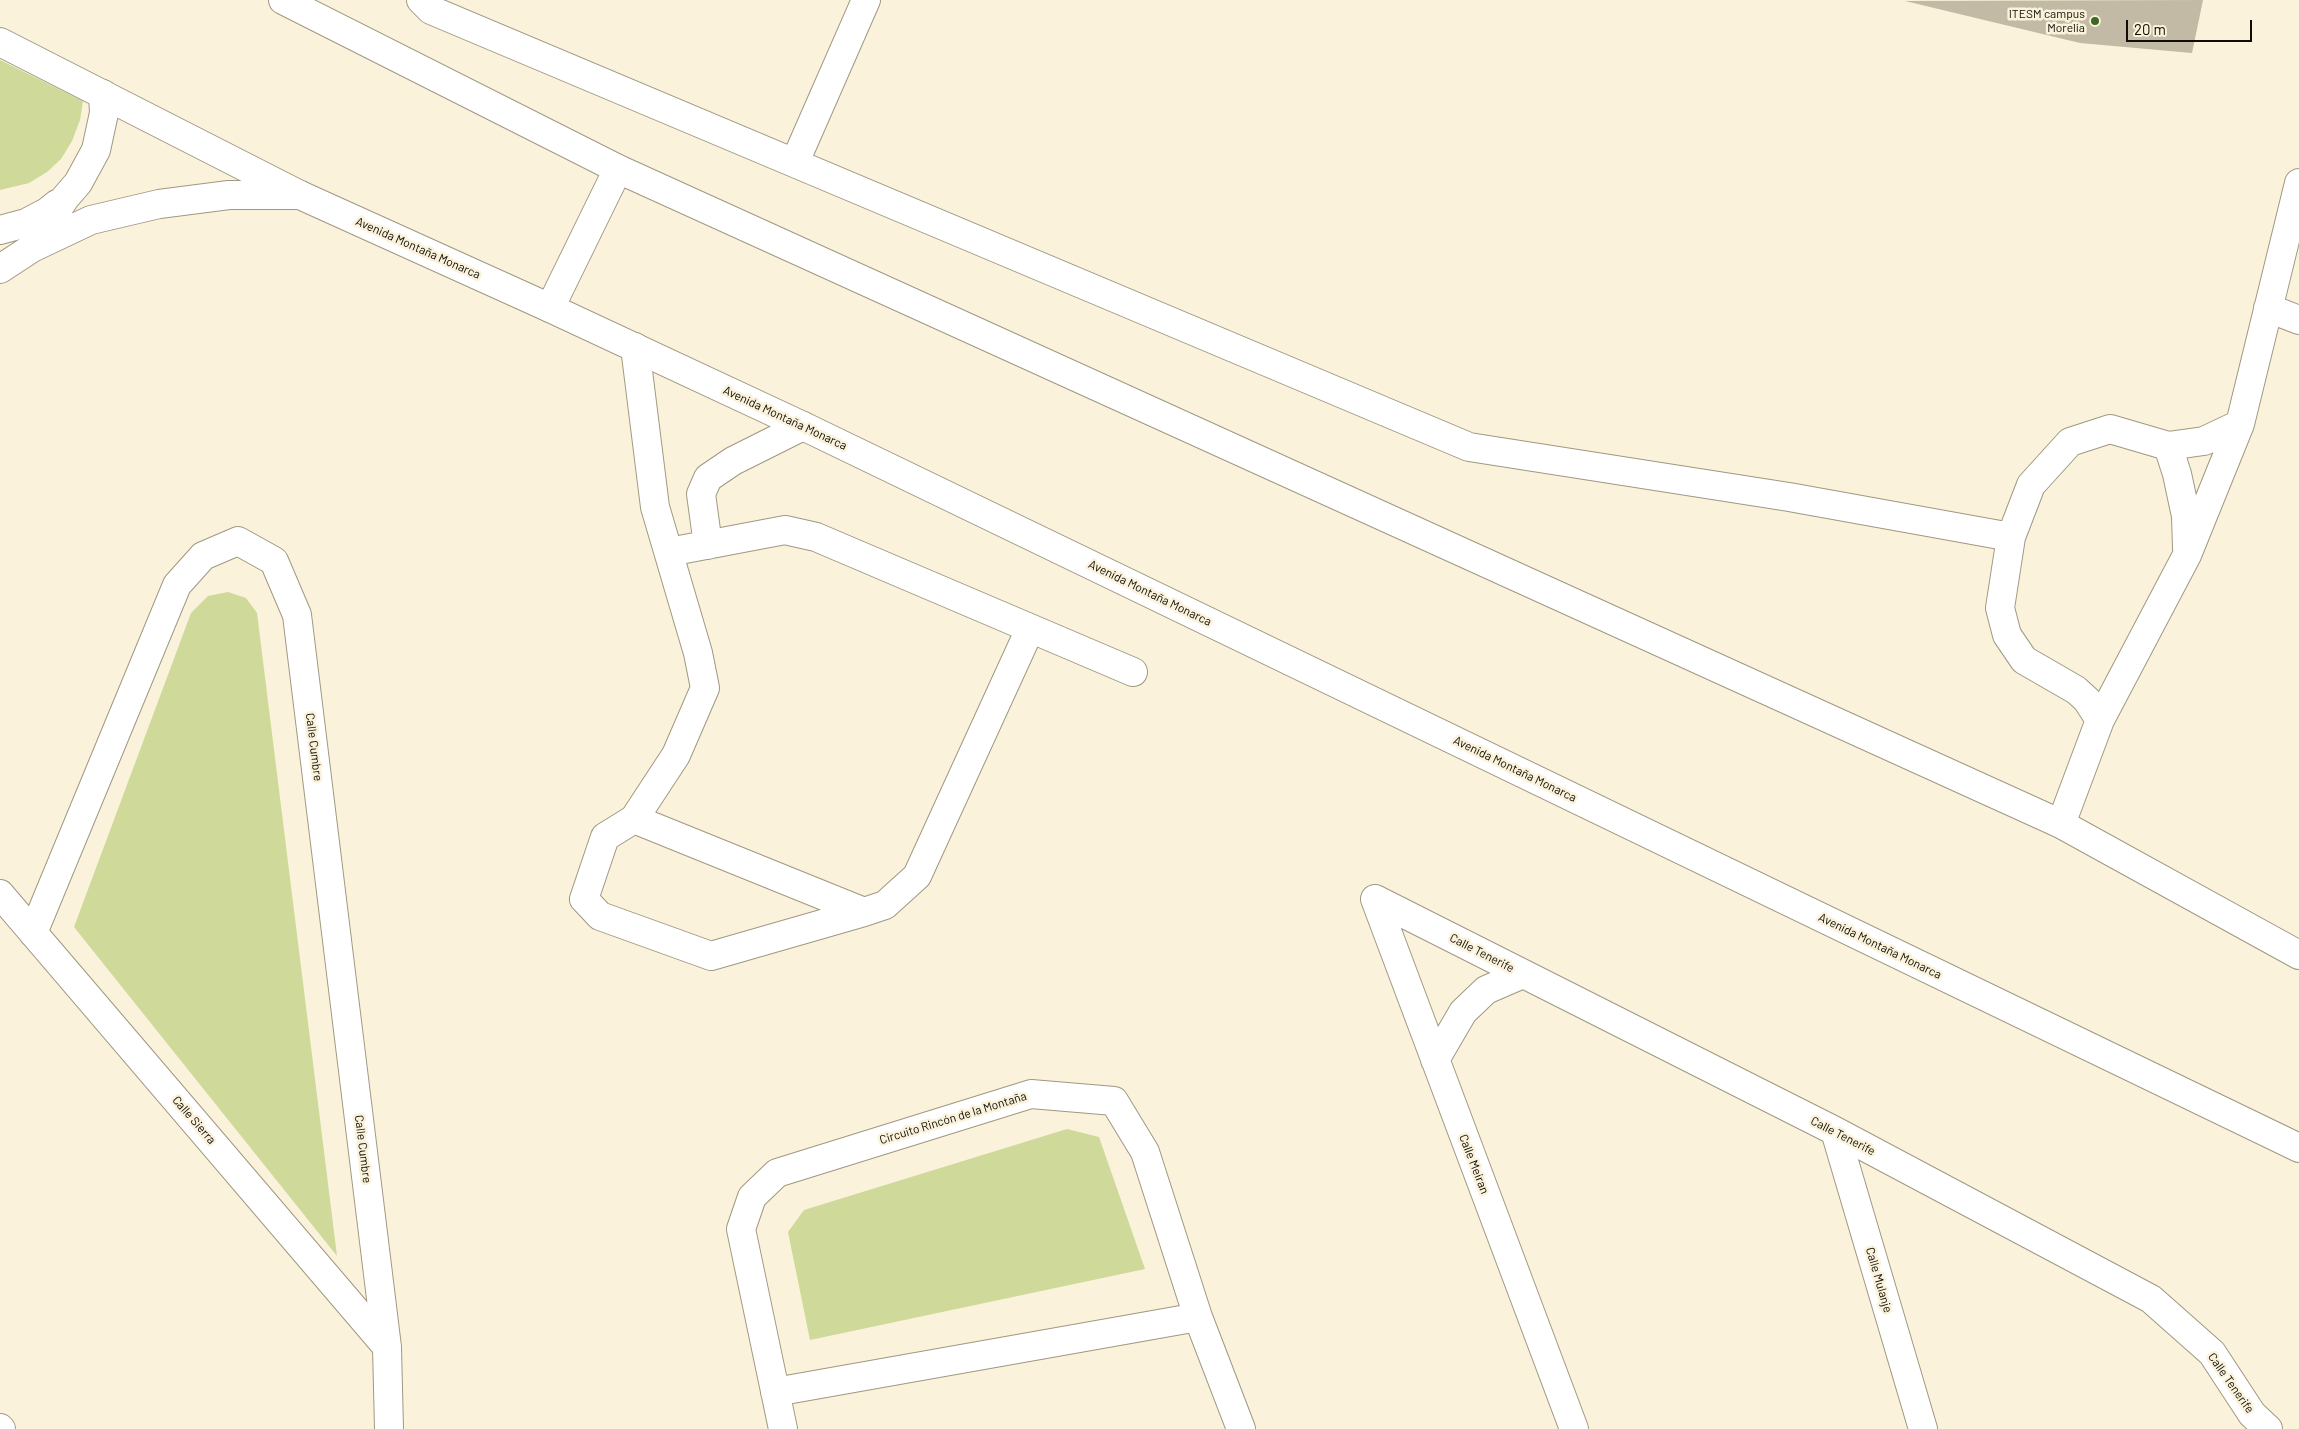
<!DOCTYPE html>
<meta charset="utf-8">
<style>
body{margin:0}
#map{position:relative;width:2299px;height:1429px;overflow:hidden;background:#faf2db;font-family:Barlow,sans-serif}
canvas{display:block}
.scale{position:absolute;left:2126px;top:20px;width:126px;height:22px;box-sizing:border-box;border:2px solid #0e0c05;border-top:0;padding-left:6px;font-size:15px;line-height:18px;white-space:nowrap;color:#0e0c05;-webkit-text-stroke:4px #faf2db;paint-order:stroke}
</style>
<div id="map">
<canvas width="2299" height="1429"></canvas>
<div class="scale">20 m</div>
</div>
<script>
const c = document.querySelector('canvas').getContext('2d');
c.lineJoin = 'round';
function paint(path, color) { c.fillStyle = color; c.fill(path, 'evenodd'); }
const shape = rows => new Path2D(rows.map(r => 'M' + r).join(''));
function trace(path, color, width, dash) { c.strokeStyle = color; c.lineWidth = width; c.lineCap = dash ? 'butt' : 'round'; c.setLineDash(dash || []); c.stroke(path); }
function write(font, color, halo, rows, align = 'center') {
  c.font = font + ' Barlow,sans-serif'; c.lineWidth = 5; c.setLineDash([]); c.textBaseline = 'middle'; c.strokeStyle = halo; c.fillStyle = color; for (const [text, x, y, turn = 0] of rows) {
    c.save(); c.translate(x, y); c.rotate((+turn || 0) * Math.PI / 180); c.textAlign = isNaN(turn) ? turn : align; if (halo) c.strokeText(text, 0, 0); c.fillText(text, 0, 0); c.restore();
  }
}
const green = shape([
 [0,60,83,101,80,120,72,141,61,159,47,172,29,183,0,190],
 [228,592,246,598,257,613,337,1256,74,927,191,613,208,596],
 [1067,1129,1099,1137,1145,1269,810,1340,788,1232,804,1210]
]);
const building = shape([
 [2203,0,2192,53,2080,43,1905,1]
]);
const minor = shape([
 [421,0,431,10,1469,447,1789,497,2011,537],
 [795,162,866,0],
 [0,230,26,223,47,212,57,204],
 [33,247,65,198,78,183,96,150,104,113,103,94],
 [0,269,32,248,91,220,159,204,229,195,300,195],
 [550,308,618,169],
 [2268,308,2299,320],
 [2168,446,2177,474,2186,516,2187,548],
 [708,545,701,494,708,478,733,461,803,426],
 [669,552,785,530,816,537,1133,672],
 [2100,720,2087,700,2076,690,2024,660,2007,635,2000,608,2011,537,2031,485,2070,442,2110,429,2168,446,2204,441,2240,424],
 [634,819,676,755,705,688,698,653,655,507,635,347],
 [2061,824,2100,720,2187,555,2240,424,2299,183],
 [0,894,387,1347],
 [1375,899,1835,1131,2151,1299,2212,1353,2252,1414,2268,1429],
 [1375,899,1574,1429],
 [864,912,634,819,605,837,584,899,600,916,711,956,864,912,885,905,917,876,1030,629],
 [33,933,177,585,203,556,238,541,274,561,297,615,387,1347,389,1429],
 [1435,1060,1463,1012,1486,990,1523,974],
 [1835,1131,1923,1429],
 [775,1392,1198,1317],
 [0,1428,1,1429],
 [783,1429,741,1229,752,1197,777,1173,1031,1094,1114,1101,1145,1152,1198,1317,1241,1429]
]);
const major = shape([
 [283,0,618,169,2061,824,2299,955],
 [0,42,300,195,550,308,803,426,2299,1148]
]);
const markers = [
 [2095,21,5,"#3d6826"]
];
const poiNames = [
 ["ITESM campus",2085,14],
 ["Morelia",2085,28]
];
const streetNames = [
 ["Avenida Montaña Monarca",418,248,24],
 ["Avenida Montaña Monarca",785,418,25],
 ["Avenida Montaña Monarca",1150,593,26],
 ["Calle Cumbre",314,747,83],
 ["Avenida Montaña Monarca",1515,769,26],
 ["Avenida Montaña Monarca",1880,946,26],
 ["Calle Tenerife",1482,953,27],
 ["Circuito Rincón de la Montaña",953,1118,-17],
 ["Calle Sierra",194,1120,49],
 ["Calle Tenerife",1843,1136,27],
 ["Calle Cumbre",363,1149,83],
 ["Calle Meiran",1474,1164,69],
 ["Calle Mulanje",1879,1280,74],
 ["Calle Tenerife",2231,1383,55]
];
paint(green, '#ced99a');
paint(building, '#c2baa4');
trace(minor, '#a09882', 30);
trace(major, '#a09882', 30);
trace(minor, '#fff', 28);
trace(major, '#fff', 28);
for (const [x, y, r, color] of markers) { const dot = new Path2D(); dot.arc(x, y, r, 0, 2 * Math.PI); c.fillStyle = color; c.fill(dot); trace(dot, '#faf2db', 2); }
write('12px', '#0e0c05', '#faf2db', poiNames, 'right');
write('12px', '#0e0c05', '#faf2db', streetNames);
</script>
